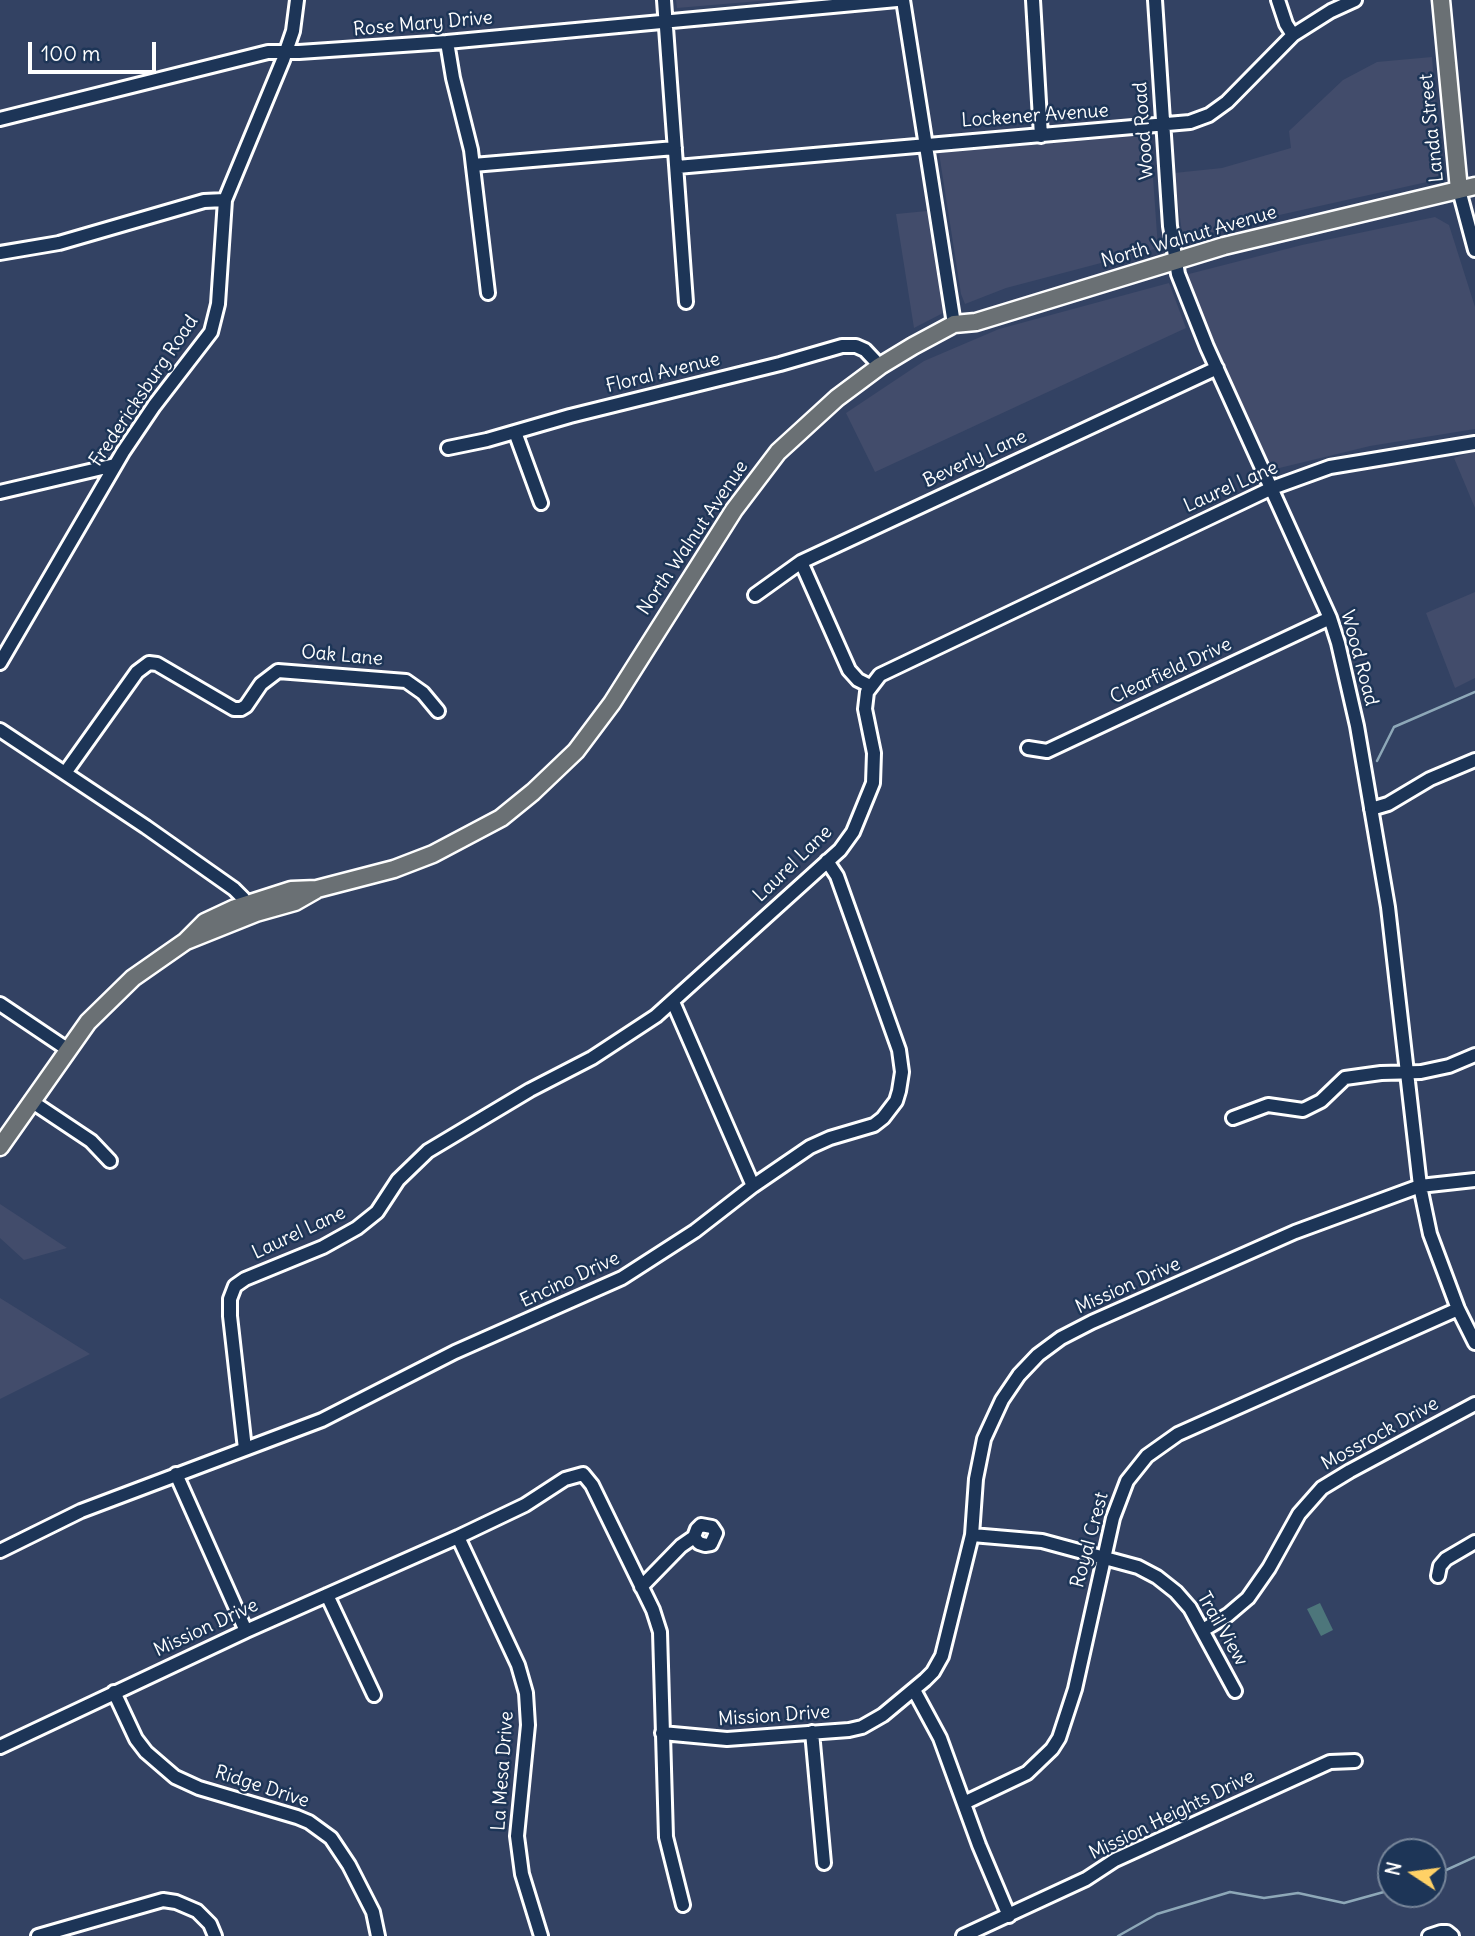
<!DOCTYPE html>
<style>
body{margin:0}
#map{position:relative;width:1475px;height:1936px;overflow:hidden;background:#334263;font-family:Delius,sans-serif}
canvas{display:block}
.north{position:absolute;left:1377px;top:1838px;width:70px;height:70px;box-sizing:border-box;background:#1d3557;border:2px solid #77869a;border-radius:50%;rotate:283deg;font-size:19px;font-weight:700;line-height:28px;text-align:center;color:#fff}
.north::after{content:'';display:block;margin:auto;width:24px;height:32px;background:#ffd166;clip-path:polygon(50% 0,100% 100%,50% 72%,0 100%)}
.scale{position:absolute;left:28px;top:42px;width:128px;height:32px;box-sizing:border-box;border:4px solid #fff;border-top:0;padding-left:9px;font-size:21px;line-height:24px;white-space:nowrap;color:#fff;-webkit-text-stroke:5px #1d3557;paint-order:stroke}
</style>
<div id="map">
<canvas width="1475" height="1936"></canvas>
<div class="north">N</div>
<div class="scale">100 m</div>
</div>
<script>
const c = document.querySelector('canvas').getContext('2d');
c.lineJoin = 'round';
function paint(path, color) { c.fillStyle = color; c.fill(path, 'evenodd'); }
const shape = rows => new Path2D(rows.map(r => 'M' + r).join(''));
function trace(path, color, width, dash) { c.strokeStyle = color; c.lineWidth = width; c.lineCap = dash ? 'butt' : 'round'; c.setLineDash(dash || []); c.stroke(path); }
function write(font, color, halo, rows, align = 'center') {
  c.font = font + ' Delius,sans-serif'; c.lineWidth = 5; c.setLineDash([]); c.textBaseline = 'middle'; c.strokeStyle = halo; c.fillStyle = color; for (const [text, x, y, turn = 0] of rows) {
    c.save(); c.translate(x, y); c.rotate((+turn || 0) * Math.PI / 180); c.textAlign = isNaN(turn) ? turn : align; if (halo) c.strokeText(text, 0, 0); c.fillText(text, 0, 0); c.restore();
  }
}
const built = shape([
 [676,0,771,0,677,8],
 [1432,57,1441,174,1427,182,1257,220,1183,240,1174,173,1222,168,1291,148,1289,131,1343,80,1377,62],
 [1150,135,1158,248,1006,288,965,304,961,294,939,153],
 [927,211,943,313,914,328,896,214],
 [1435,217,1449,225,1475,307,1475,429,1370,446,1271,470,1185,275,1302,245],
 [1169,283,1186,328,875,472,846,413,924,361,999,329],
 [1475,451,1475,508,1454,458],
 [1475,592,1475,678,1455,688,1426,613],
 [0,1204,67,1248,24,1260,0,1238],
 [0,1298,90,1354,0,1399]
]);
const green = shape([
 [1320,1603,1333,1630,1321,1636,1307,1609]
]);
const stream = shape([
 [1377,761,1394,727,1475,692],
 [1433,1876,1475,1857],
 [1118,1936,1157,1914,1230,1892,1264,1898,1298,1893,1344,1903,1391,1890]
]);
const minor = shape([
 [664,0,686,302],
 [903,0,954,324],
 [1033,0,1041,136],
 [1155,0,1170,226,1178,274,1207,347,1330,618,1338,643,1357,726,1388,907,1420,1186,1430,1234,1458,1309,1475,1343],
 [1278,0,1286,24,1293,35],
 [447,42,453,78,471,150,488,293],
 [0,119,268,52,299,52,447,42,897,0],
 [473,165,675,148],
 [677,167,1190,122,1209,115,1227,102,1293,35,1331,11,1355,0],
 [1459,190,1475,250],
 [0,253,59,243,204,201,225,200],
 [515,432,541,503],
 [448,448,487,440,570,416,780,364,842,346,856,346,865,350,880,366],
 [0,492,115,465],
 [801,562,849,670,858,680,870,686],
 [755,595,801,562,1217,368],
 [0,663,123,452,154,406,211,332,218,304,225,200,283,60,293,31,297,0],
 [0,730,146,827,234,889,243,898,246,904],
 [1028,748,1047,751,1330,618],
 [65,773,137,672,149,663,157,664,234,709,241,709,246,706,261,684,278,671,406,681,423,693,438,711],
 [1371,809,1388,804,1430,779,1475,760],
 [673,1002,753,1186],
 [0,1004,67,1049],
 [31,1101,91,1141,110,1161],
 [1233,1118,1268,1105,1303,1110,1321,1101,1345,1078,1381,1073,1421,1072,1449,1066,1475,1055],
 [245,1449,230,1316,230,1299,235,1286,245,1279,323,1247,357,1228,377,1212,398,1180,428,1151,530,1090,592,1058,656,1016,840,850,853,832,873,783,874,753,865,709,867,692,880,675,1272,488,1330,467,1475,443],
 [176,1474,246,1631],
 [972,1535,1042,1541,1138,1567,1157,1577,1176,1592,1190,1608,1235,1691],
 [458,1537,518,1665,526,1693,528,1725,517,1836,522,1874,541,1936],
 [0,1551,81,1511,322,1420,455,1352,622,1278,695,1231,753,1186,810,1147,830,1138,874,1125,883,1118,896,1101,899,1091,902,1072,899,1050,837,876,827,861],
 [1438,1576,1440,1566,1446,1559,1475,1542],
 [641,1587,681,1546,694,1537,699,1543,705,1545,711,1544,716,1533,712,1527,701,1525,697,1529,694,1537],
 [327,1595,374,1695],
 [1203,1630,1228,1615,1248,1598,1269,1568,1299,1514,1322,1488,1350,1471,1475,1404],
 [914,1690,940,1738,979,1845,1009,1916],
 [114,1692,136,1739,146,1752,175,1777,199,1788,297,1817,309,1822,331,1838,349,1865,373,1912,378,1936],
 [812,1732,824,1863],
 [662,1733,727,1739,849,1730,862,1727,883,1715,925,1680,933,1672,942,1656,972,1535,976,1479,984,1439,1002,1400,1019,1375,1038,1355,1061,1338,1092,1322,1295,1232,1420,1186,1475,1180],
 [0,1747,246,1631,458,1537,525,1505,565,1479,583,1474,592,1485,653,1610,660,1632,666,1837,683,1905],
 [964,1803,1027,1773,1052,1749,1059,1738,1075,1689,1113,1518,1127,1481,1147,1456,1178,1434,1458,1309],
 [38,1936,163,1900,176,1902,197,1911,210,1924,215,1936],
 [963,1936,1086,1879,1115,1860,1330,1762,1355,1761],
 [1429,1936,1441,1932,1447,1932,1452,1936]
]);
const major = shape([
 [1441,0,1459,190],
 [186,941,205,922,235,908,291,890,317,889,394,869,433,854,501,818,533,792,576,751,612,703,734,510,778,452,837,398,880,366,913,346,954,324,976,322,1224,246,1475,186],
 [0,1147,88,1022,133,978,186,941,256,913,295,902,316,890]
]);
const streetNames = [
 ["Rose Mary Drive",423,24,-5],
 ["Lockener Avenue",1035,116,-4],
 ["Landa Street",1432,128,-96],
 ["Wood Road",1144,131,-94],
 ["North Walnut Avenue",1189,237,-16],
 ["Floral Avenue",663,373,-14],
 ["Fredericksburg Road",144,391,-56],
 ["Beverly Lane",975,459,-25],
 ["Laurel Lane",1231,487,-24],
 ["North Walnut Avenue",693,538,-56],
 ["Oak Lane",342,656,5],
 ["Wood Road",1359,658,75],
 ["Clearfield Drive",1171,671,-25],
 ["Laurel Lane",793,864,-44],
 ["Laurel Lane",299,1233,-25],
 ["Encino Drive",570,1280,-25],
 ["Mission Drive",1128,1286,-24],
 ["Mossrock Drive",1380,1434,-29],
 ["Royal Crest",1090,1540,-75],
 ["Mission Drive",206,1628,-25],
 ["Trail View",1222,1629,60],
 ["Mission Drive",774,1716,-4],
 ["La Mesa Drive",503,1771,-86],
 ["Ridge Drive",262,1787,18],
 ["Mission Heights Drive",1172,1815,-26]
];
paint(built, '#424c6b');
paint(green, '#4d767b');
trace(stream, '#8ea8b8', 2.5);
trace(minor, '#fff', 18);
trace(major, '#fff', 21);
trace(minor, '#1d3557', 12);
trace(major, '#6a7074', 16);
write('19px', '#fff', '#1d3557', streetNames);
</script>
